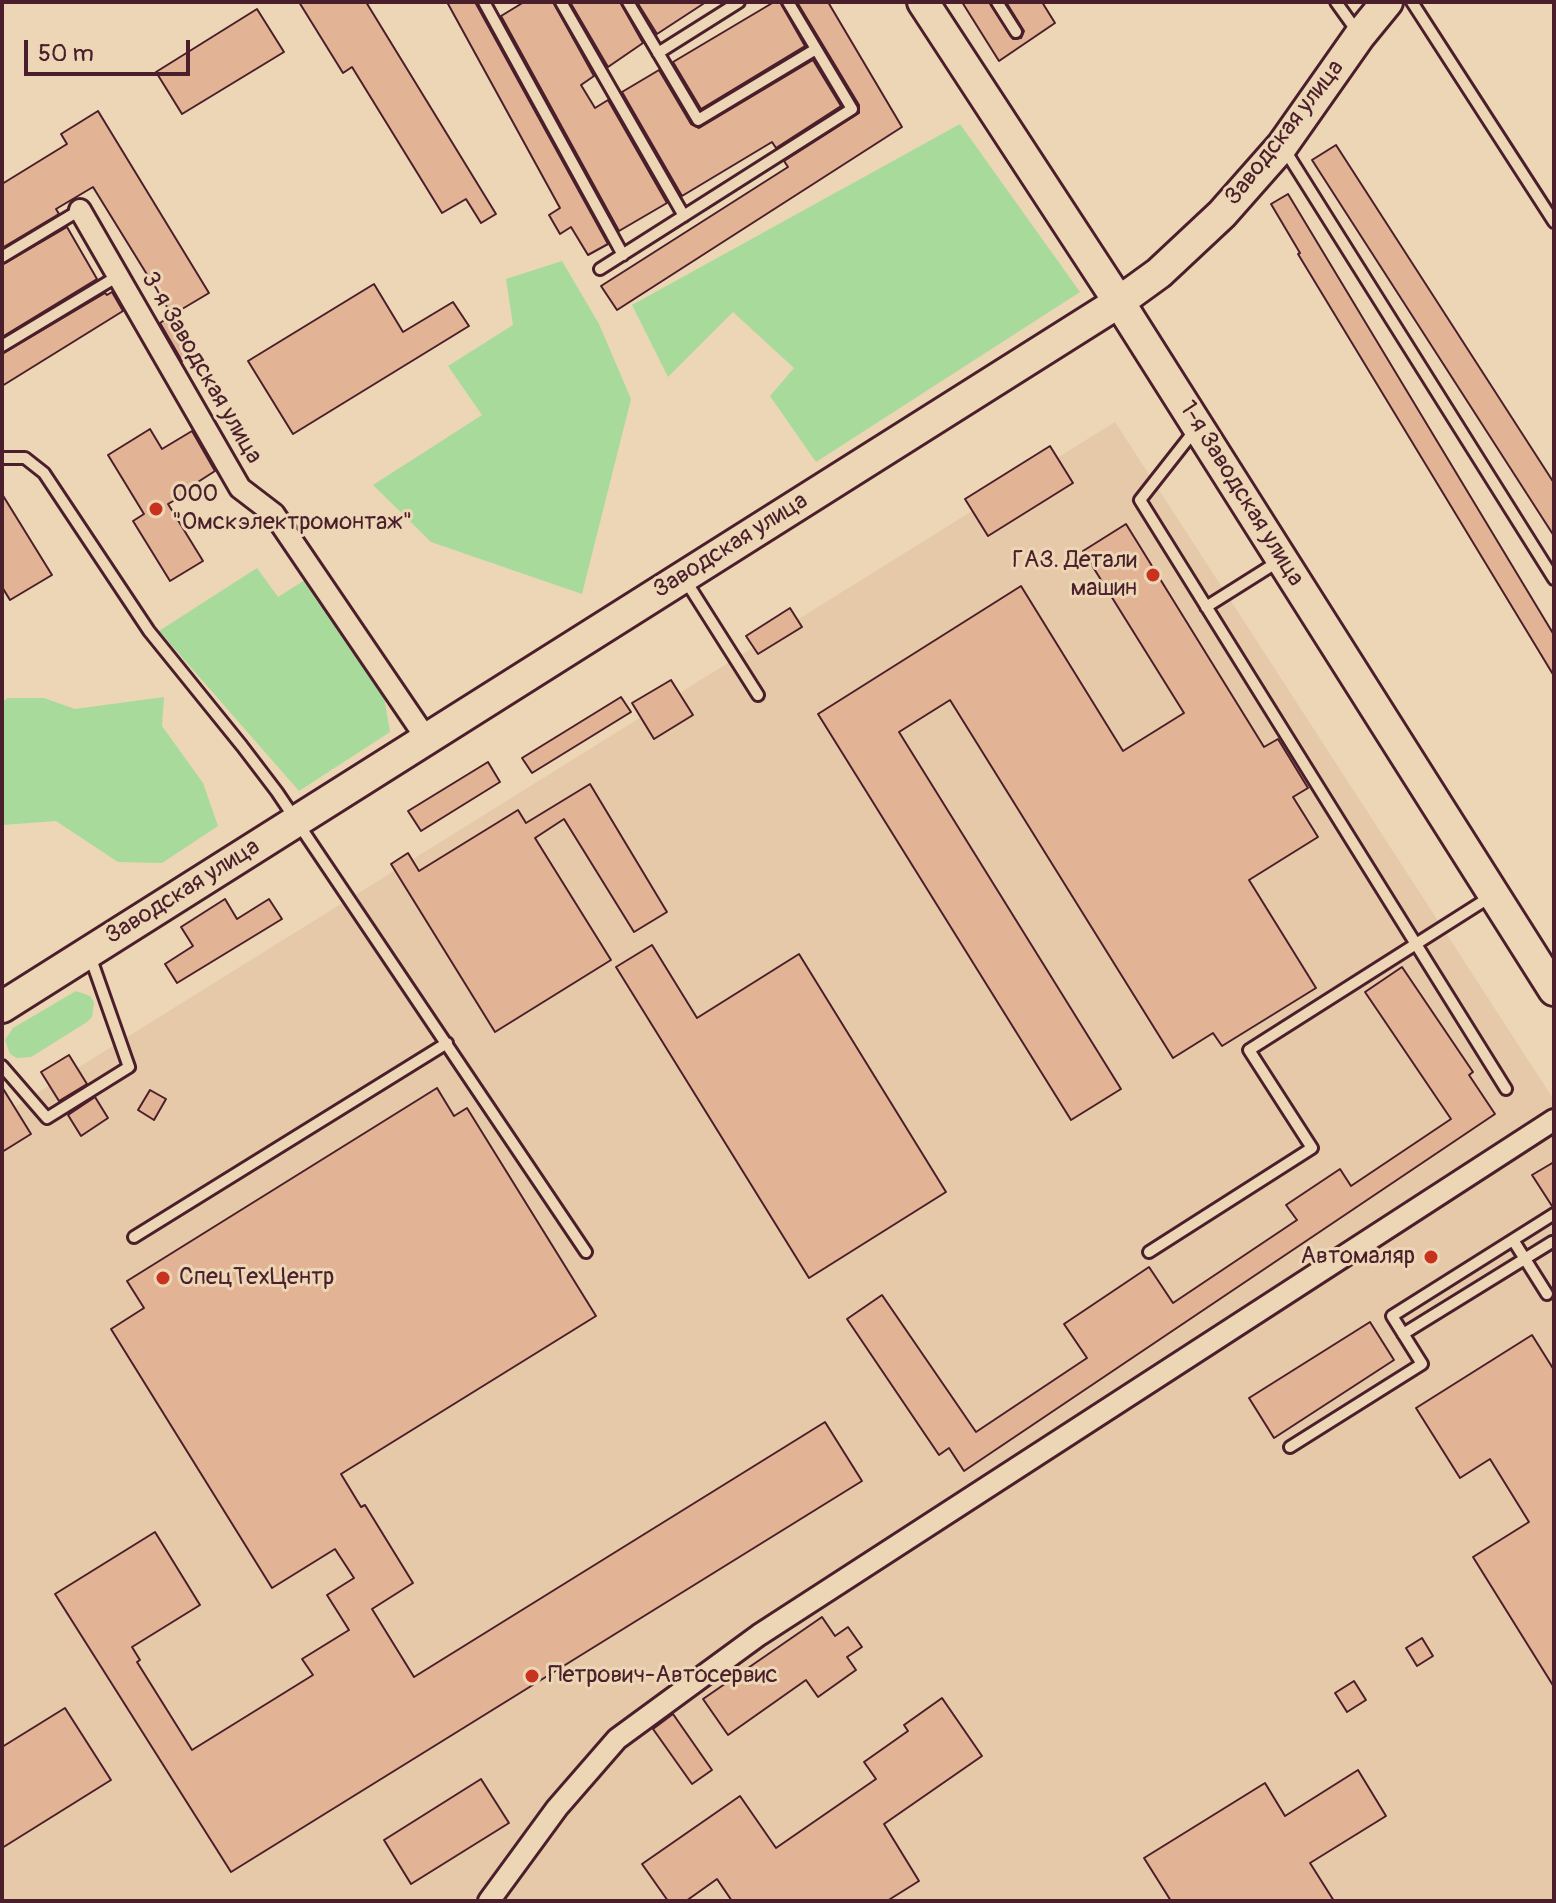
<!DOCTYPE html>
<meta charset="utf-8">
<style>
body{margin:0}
#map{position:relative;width:1556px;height:1903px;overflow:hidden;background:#ecd6b5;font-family:Pangolin,sans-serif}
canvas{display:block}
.frame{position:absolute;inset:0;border:4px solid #4a1f2b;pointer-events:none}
.scale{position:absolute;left:24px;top:40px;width:166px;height:36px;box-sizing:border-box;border:4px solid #4a1f2b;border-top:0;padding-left:10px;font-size:24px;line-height:28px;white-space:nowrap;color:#4a1f2b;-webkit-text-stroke:6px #ecd6b5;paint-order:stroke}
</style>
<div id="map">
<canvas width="1556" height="1903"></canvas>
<div class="frame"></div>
<div class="scale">50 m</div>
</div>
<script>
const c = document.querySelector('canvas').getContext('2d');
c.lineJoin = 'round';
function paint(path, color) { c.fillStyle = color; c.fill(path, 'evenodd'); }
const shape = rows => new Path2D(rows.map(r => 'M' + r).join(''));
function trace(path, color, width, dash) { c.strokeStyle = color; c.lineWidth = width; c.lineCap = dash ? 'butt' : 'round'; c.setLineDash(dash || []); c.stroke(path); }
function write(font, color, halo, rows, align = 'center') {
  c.font = font + ' Pangolin,sans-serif'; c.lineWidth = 6; c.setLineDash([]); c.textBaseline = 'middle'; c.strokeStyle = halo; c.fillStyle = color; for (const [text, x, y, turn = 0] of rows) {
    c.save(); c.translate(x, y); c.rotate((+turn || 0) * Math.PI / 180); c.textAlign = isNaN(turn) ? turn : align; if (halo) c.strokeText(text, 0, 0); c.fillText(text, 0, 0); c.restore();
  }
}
const built = shape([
 [1115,422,1554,1100,1554,1901,2,1901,2,1115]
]);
const green = shape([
 [960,124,1080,292,816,462,770,396,794,368,733,312,668,377,632,305],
 [562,261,599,324,631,399,582,594,431,542,373,485,482,415,448,366,513,325,506,279],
 [257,568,278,597,305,580,382,685,390,732,299,791,159,631],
 [164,697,162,726,203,783,218,826,162,863,118,862,56,821,2,825,2,702,8,698,44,698,75,709],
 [76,991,90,996,94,1002,92,1017,87,1022,31,1057,17,1058,10,1054,5,1040,13,1028]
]);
const building = shape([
 [299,2,366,2,496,214,481,223,466,199,442,213,352,67,343,73,299,2],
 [447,2,475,2,608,244,588,255,571,227,560,234,549,215,560,208,447,2],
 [524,2,553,2,594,76,581,85,595,108,608,100,667,203,619,231,501,16,524,2],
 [570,2,620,2,643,43,608,67,570,2],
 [637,2,706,2,657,34,637,2],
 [774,2,780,2,805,46,701,109,673,62,774,2],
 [797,2,828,2,902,127,617,310,601,286,788,167,784,161,859,113,859,105,797,2],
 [962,2,989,2,1013,39,1021,38,1024,31,1006,2,1042,2,1055,23,999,61,962,2],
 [257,9,284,52,182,114,156,72,257,9],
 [813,60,841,106,776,148,772,142,682,196,622,92,659,70,691,124,699,128,813,60],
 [98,111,209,293,172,315,93,187,56,209,59,214,2,248,2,184,67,144,61,134,98,111],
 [1336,145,1554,483,1554,536,1312,160,1336,145],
 [1288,194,1554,635,1554,676,1298,254,1300,253,1271,204,1288,194],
 [67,227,97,279,2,337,2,265,67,227],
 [374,284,403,332,453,302,469,326,293,434,248,361,374,284],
 [112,292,123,311,2,386,2,354,105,293,107,295,112,292],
 [172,315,195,353,182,361,160,323,172,315],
 [150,429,162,449,192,431,215,471,187,489,189,492,168,504,203,561,170,581,133,521,144,514,108,455,150,429],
 [1050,446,1073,483,988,536,965,499,1050,446],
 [2,494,52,575,10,600,2,587,2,494],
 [1126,524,1264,747,1278,739,1308,788,1293,797,1318,837,1249,880,1316,988,1222,1046,1213,1033,1173,1058,950,700,899,732,1121,1089,1071,1120,818,714,1021,586,1123,751,1184,713,1083,551,1126,524],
 [790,608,802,627,758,654,746,636,790,608],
 [671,680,693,715,654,739,632,703,671,680],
 [621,697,631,712,532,773,522,758,621,697],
 [488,762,500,782,421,831,408,811,488,762],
 [590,784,667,912,634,932,564,819,535,838,611,960,495,1032,391,864,408,853,419,871,518,810,526,823,590,784],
 [225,899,237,919,269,899,282,919,177,983,165,964,193,946,181,927,225,899],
 [652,945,697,1018,799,954,946,1192,809,1278,616,967,652,945],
 [1402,967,1473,1072,1469,1075,1495,1114,964,1471,949,1448,939,1455,847,1319,882,1295,976,1432,1087,1358,1064,1324,1149,1267,1173,1303,1297,1220,1286,1205,1340,1169,1351,1186,1451,1119,1365,992,1402,967],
 [69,1055,87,1084,59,1101,41,1072,69,1055],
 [2,1087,31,1134,2,1152,2,1087],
 [437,1088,454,1116,467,1108,596,1316,341,1474,361,1507,365,1505,413,1583,372,1609,414,1677,825,1422,862,1481,231,1872,55,1594,155,1532,200,1605,132,1647,140,1660,137,1662,192,1750,313,1675,302,1659,349,1630,327,1595,354,1578,335,1549,272,1588,111,1329,144,1308,127,1281,437,1088],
 [150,1090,166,1099,154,1120,138,1110,150,1090],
 [95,1097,108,1118,81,1136,68,1115,95,1097],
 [1554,1162,1554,1206,1552,1206,1532,1175,1554,1162],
 [1370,1322,1394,1360,1274,1438,1249,1398,1370,1322],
 [1532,1335,1554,1370,1554,1687,1473,1557,1529,1522,1490,1459,1460,1478,1416,1408,1532,1335],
 [822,1617,835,1636,848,1627,862,1647,847,1657,856,1670,818,1697,806,1680,728,1735,703,1699,822,1617],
 [1422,1638,1433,1656,1417,1666,1406,1648,1422,1638],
 [1354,1681,1366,1700,1347,1712,1335,1693,1354,1681],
 [942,1698,982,1756,884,1824,919,1881,887,1901,732,1901,717,1879,686,1901,668,1901,642,1864,740,1796,776,1848,876,1779,864,1762,908,1731,904,1725,942,1698],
 [65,1708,111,1780,2,1848,2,1747,65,1708],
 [673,1714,712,1770,692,1784,653,1729,673,1714],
 [1358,1770,1386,1816,1310,1863,1334,1901,1171,1901,1144,1858,1265,1783,1285,1816,1358,1770],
 [481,1779,509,1823,411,1884,384,1840,481,1779]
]);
const lane = shape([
 [484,2,623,255],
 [561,2,684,216],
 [628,2,698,120,816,49],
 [997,2,1016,32],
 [1336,2,1359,34],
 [1412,2,1554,222],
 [658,53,739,2],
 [1283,147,1554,579],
 [2,257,80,210],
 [600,269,852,109,788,2],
 [2,346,118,276],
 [1195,430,1140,500,1506,1089],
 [2,458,25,458,44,473,149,631,242,746,277,792,586,1252],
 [684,578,758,695],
 [1206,607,1279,561],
 [2,1066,47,1118,129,1067,90,956],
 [134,1237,447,1043],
 [1513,1240,1547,1294],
 [1149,1252,1312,1148,1249,1050,1490,897],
 [1403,1334,1552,1242],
 [1290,1447,1422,1364,1392,1316,1554,1214]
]);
const street = shape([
 [80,210,240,488,274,514,426,738],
 [489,1901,557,1808,617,1739,759,1635,1554,1120]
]);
const secondary = shape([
 [923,2,1119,302,1554,990],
 [2,1007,1119,302,1159,273,1222,214,1282,146,1360,35,1387,2]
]);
const markers = [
 [156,509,8,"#c8321e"],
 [1153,575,8,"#c8321e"],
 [1431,1257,8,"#c8321e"],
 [163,1278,8,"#c8321e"],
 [532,1676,8,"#c8321e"]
];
const streetNames = [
 ["Заводская улица",1285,133,-52],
 ["3-я Заводская улица",201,368,60],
 ["1-я Заводская улица",1241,494,58],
 ["Заводская улица",731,546,-32],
 ["Заводская улица",183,892,-32]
];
const poiNames = [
 ["ООО",172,495],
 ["\"Омскэлектромонтаж\"",172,523],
 ["ГАЗ. Детали",1137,561,"right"],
 ["машин",1137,589,"right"],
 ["Автомаляр",1415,1257,"right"],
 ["СпецТехЦентр",179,1278],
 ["Петрович-Автосервис",548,1676]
];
paint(built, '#e6c9a8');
paint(green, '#a8da9b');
paint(building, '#e2b495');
trace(building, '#4a1f2b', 2);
trace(lane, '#4a1f2b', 16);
trace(street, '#4a1f2b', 26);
trace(secondary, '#4a1f2b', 36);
trace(lane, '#ecd6b5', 10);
trace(street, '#ecd6b5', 20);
trace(secondary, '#ecd6b5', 30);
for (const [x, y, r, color] of markers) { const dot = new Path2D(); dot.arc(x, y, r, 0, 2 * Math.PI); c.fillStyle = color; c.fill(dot); trace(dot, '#ecd6b5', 3); }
write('24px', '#4a1f2b', '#ecd6b5', streetNames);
write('24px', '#4a1f2b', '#ecd6b5', poiNames, 'left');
</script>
